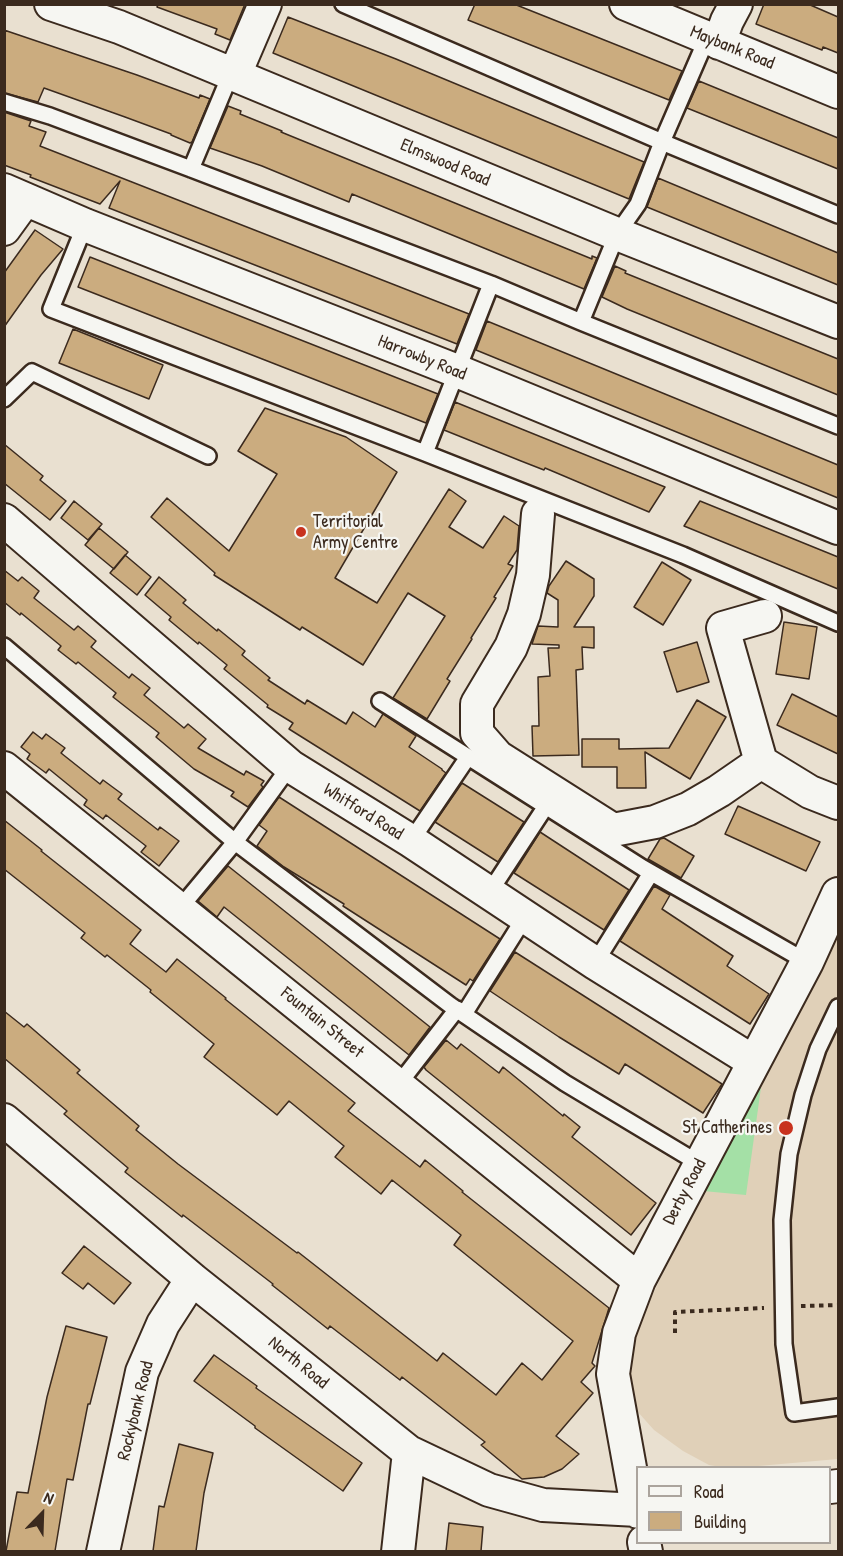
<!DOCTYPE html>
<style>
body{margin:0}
#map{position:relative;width:843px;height:1556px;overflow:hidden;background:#e9e0d0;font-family:"Patrick Hand",sans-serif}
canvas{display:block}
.frame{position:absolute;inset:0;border:6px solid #3b2a1e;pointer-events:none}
.legend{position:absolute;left:636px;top:1466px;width:195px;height:78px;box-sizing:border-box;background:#f6f6f2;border:2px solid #aba49d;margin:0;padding:8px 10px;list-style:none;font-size:18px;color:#3b2a1e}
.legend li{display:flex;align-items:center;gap:12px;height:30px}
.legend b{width:30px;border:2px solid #aba49d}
.north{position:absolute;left:12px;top:1484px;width:60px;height:60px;-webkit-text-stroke:4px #f6f6f2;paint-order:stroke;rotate:23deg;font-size:16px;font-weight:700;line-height:24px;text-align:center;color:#3b2a1e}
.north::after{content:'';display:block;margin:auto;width:21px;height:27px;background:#3b2a1e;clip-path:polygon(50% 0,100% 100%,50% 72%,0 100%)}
</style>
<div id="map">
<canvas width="843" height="1556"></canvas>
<div class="frame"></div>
<ul class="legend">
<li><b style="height:8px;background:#f6f6f2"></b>Road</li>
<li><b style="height:16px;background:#cbac7f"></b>Building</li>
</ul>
<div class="north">N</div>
</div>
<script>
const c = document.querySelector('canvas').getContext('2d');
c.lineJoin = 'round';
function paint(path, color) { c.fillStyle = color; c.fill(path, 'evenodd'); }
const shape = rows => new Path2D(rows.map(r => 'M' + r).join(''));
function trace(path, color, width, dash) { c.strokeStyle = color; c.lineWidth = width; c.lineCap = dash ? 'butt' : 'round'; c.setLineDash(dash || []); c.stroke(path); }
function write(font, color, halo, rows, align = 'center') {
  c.font = font + ' "Patrick Hand",sans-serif'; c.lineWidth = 4.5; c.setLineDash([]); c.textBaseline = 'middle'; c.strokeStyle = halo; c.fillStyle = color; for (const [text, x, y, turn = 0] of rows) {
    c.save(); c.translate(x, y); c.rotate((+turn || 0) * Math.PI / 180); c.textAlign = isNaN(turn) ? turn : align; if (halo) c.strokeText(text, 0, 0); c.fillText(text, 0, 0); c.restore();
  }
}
const built = shape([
 [838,909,838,1459,747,1467,727,1468,709,1465,683,1451,654,1430,637,1411,630,1385,631,1360,638,1327,653,1294]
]);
const green = shape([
 [764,1066,746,1195,703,1191]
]);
const building = shape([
 [158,4,245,4,230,40,215,34,217,29,157,7,158,4],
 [475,4,514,4,682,71,669,100,468,20,475,4],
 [764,4,808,4,838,17,838,53,823,47,822,50,756,24,764,4],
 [288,17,396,59,644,162,629,199,273,53,288,17],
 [4,30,137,75,199,98,200,95,210,99,192,142,190,143,171,135,171,134,125,117,44,88,38,102,4,93,4,30],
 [699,81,838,138,838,169,687,108,699,81],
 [228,106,241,111,240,114,282,131,281,132,592,259,592,256,597,258,584,289,352,194,349,202,262,166,210,148,228,106],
 [4,112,31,121,29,126,46,132,40,146,469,314,457,344,109,208,120,181,100,204,30,177,31,175,4,165,4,112],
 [658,178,838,253,838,285,647,207,658,178],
 [35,230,63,249,41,275,4,327,4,273,35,230],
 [90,257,438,394,426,423,78,287,90,257],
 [615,266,626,271,625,273,838,359,838,395,627,309,602,297,615,266],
 [487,321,838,465,838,498,476,350,487,321],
 [73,329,163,365,149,399,59,363,73,329],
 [455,402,519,428,665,487,649,512,545,468,544,470,521,461,444,430,455,402],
 [265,408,346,437,397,472,335,578,377,603,449,489,466,501,449,527,483,548,504,516,519,526,517,550,508,564,513,566,494,597,496,598,471,638,472,639,447,679,450,681,427,719,393,698,445,616,408,593,363,665,302,627,300,630,214,575,215,573,151,517,167,498,229,551,277,474,238,451,265,408],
 [4,444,43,476,40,480,66,501,50,520,4,483,4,444],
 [74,501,102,524,88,540,61,518,74,501],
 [700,501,838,557,838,589,684,526,700,501],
 [99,528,128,552,114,569,85,545,99,528],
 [125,555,151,577,137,595,110,573,125,555],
 [566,561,594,579,594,596,574,627,594,627,594,648,582,647,583,669,576,670,579,755,533,756,532,726,539,726,538,677,550,676,548,648,559,648,559,645,532,644,538,626,558,627,558,600,547,593,549,586,566,561],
 [662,562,691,580,663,625,634,607,662,562],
 [4,570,18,581,22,577,39,591,34,598,74,630,78,626,96,641,91,647,129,678,132,674,150,688,144,695,184,728,188,724,206,739,198,748,244,775,246,771,264,781,261,785,263,787,248,807,231,796,234,792,194,769,156,737,159,733,113,697,116,693,78,662,76,664,58,650,61,646,21,613,20,615,4,602,4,570],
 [159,577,186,600,183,603,217,631,218,629,245,651,242,655,270,678,268,680,305,704,307,700,346,724,353,712,375,727,383,714,416,736,409,747,442,769,442,770,446,773,420,811,289,729,293,723,267,707,268,705,224,669,227,665,199,642,198,644,169,620,171,617,145,595,159,577],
 [784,622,817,627,809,679,776,674,784,622],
 [697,642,709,682,677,692,664,652,697,642],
 [792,694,838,717,838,754,777,725,792,694],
 [697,700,726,717,690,779,645,752,646,788,617,788,617,767,582,767,582,739,619,739,619,749,669,748,697,700],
 [33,732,42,739,46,734,65,748,61,753,100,784,103,780,122,794,118,799,158,830,160,827,179,841,159,866,141,852,146,846,106,815,103,819,84,805,87,800,49,769,46,773,27,759,30,754,21,747,33,732],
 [462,783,524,822,498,862,435,822,462,783],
 [279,797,500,939,473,981,470,979,466,985,343,906,344,904,284,867,257,846,267,831,259,825,279,797],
 [738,806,820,842,806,871,725,834,738,806],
 [4,820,42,850,41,851,141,930,130,944,166,972,177,959,226,998,225,999,355,1103,348,1111,420,1167,425,1160,463,1191,462,1192,609,1308,592,1363,595,1366,581,1382,593,1393,556,1436,579,1454,562,1469,544,1477,522,1479,481,1445,485,1442,402,1377,400,1380,330,1326,328,1329,272,1285,273,1284,183,1215,182,1217,125,1172,128,1168,64,1114,67,1111,4,1058,4,1011,24,1027,27,1024,80,1070,77,1073,139,1126,136,1130,178,1164,297,1253,298,1252,437,1361,443,1353,496,1395,522,1363,542,1380,573,1341,454,1245,461,1235,392,1180,381,1194,335,1157,344,1146,289,1101,277,1115,204,1057,214,1044,150,992,151,990,107,955,105,957,81,938,85,933,4,869,4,820],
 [540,832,629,890,604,930,514,873,540,832],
 [664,838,694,856,681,878,648,859,660,839,664,838],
 [228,866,430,1027,409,1055,224,907,217,917,198,901,228,866],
 [654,886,670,895,662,909,733,956,727,966,769,994,750,1024,620,941,654,886],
 [515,952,722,1084,703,1113,625,1064,619,1074,559,1037,490,991,515,952],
 [446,1040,457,1049,461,1044,499,1073,503,1067,563,1116,564,1114,580,1127,572,1137,656,1203,631,1235,426,1070,424,1067,446,1040],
 [84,1246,131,1283,114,1304,88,1283,83,1289,62,1273,84,1246],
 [66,1326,107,1337,90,1404,88,1404,73,1480,67,1479,55,1551,6,1551,17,1492,28,1493,47,1397,66,1326],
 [214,1355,257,1386,256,1388,362,1463,343,1491,255,1428,255,1426,194,1381,214,1355],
 [179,1444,213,1453,204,1493,196,1551,153,1551,159,1506,164,1507,179,1444],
 [449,1523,483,1527,481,1551,446,1551,449,1523]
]);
const path = shape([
 [801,1306,838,1305],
 [675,1333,675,1312,764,1308]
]);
const service = shape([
 [343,4,662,142,838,215],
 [4,102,50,116,191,169,491,284,581,322,838,426],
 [191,169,231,73],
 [85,225,51,309,425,453,683,555,838,623],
 [581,322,617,234,638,204,662,142,707,38],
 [4,399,32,372,208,456],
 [425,453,491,284],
 [4,646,235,842,450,1005,565,1083,700,1164],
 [380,701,643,868,807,962],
 [411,841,468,757],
 [489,893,546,806],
 [180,908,235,842,290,766],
 [595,963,651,873],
 [838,1007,818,1049,803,1095,789,1154,782,1220,784,1344,794,1413,838,1407],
 [464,1014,525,917],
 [398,1085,457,1009]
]);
const minor = shape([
 [51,4,119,27,617,234,838,322],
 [626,4,838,92],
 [719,43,727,21,736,4],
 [235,74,265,4],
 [4,190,85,225,457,371,838,528],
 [4,229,25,200],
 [538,514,533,575,524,614,511,647,477,704,477,733,498,757,613,830,655,822,688,809,719,791,761,762],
 [4,520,290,766,411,841,595,963,754,1062],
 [765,616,723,628,761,762,810,792,838,803],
 [4,768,639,1280],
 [4,1120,192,1279,409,1452,489,1490,543,1505,638,1510],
 [830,1487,838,1486],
 [638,1512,613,1374,619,1333,639,1280,807,962,838,894],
 [644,1542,646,1552],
 [103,1552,142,1372,163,1324,192,1279],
 [398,1552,409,1452]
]);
const markers = [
 [301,532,6,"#c8321e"],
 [786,1128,8,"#c8321e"]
];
const streetNames = [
 ["Maybank Road",732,48,22],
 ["Elmswood Road",445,163,23],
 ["Harrowby Road",422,358,22],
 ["Whitford Road",363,812,32],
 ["Fountain Street",322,1023,39],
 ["Derby Road",685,1192,-62],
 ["North Road",298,1363,39],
 ["Rockybank Road",136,1411,-76]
];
const poiNames = [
 ["Territorial",313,522],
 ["Army Centre",313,543],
 ["St Catherines",772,1128,"right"]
];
paint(built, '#e0d0b8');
paint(green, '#a4e0a6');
paint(building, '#cbac7f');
trace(building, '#3b2a1e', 1.5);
trace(service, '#3b2a1e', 20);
trace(minor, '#3b2a1e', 36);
trace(path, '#3b2a1e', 4, [4.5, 4.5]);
trace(service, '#f6f6f2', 15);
trace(minor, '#f6f6f2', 32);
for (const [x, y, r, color] of markers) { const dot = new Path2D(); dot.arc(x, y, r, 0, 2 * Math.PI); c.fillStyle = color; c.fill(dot); trace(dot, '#f6f6f2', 2); }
write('18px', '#3b2a1e', '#f6f6f2', streetNames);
write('18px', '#3b2a1e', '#f6f6f2', poiNames, 'left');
</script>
